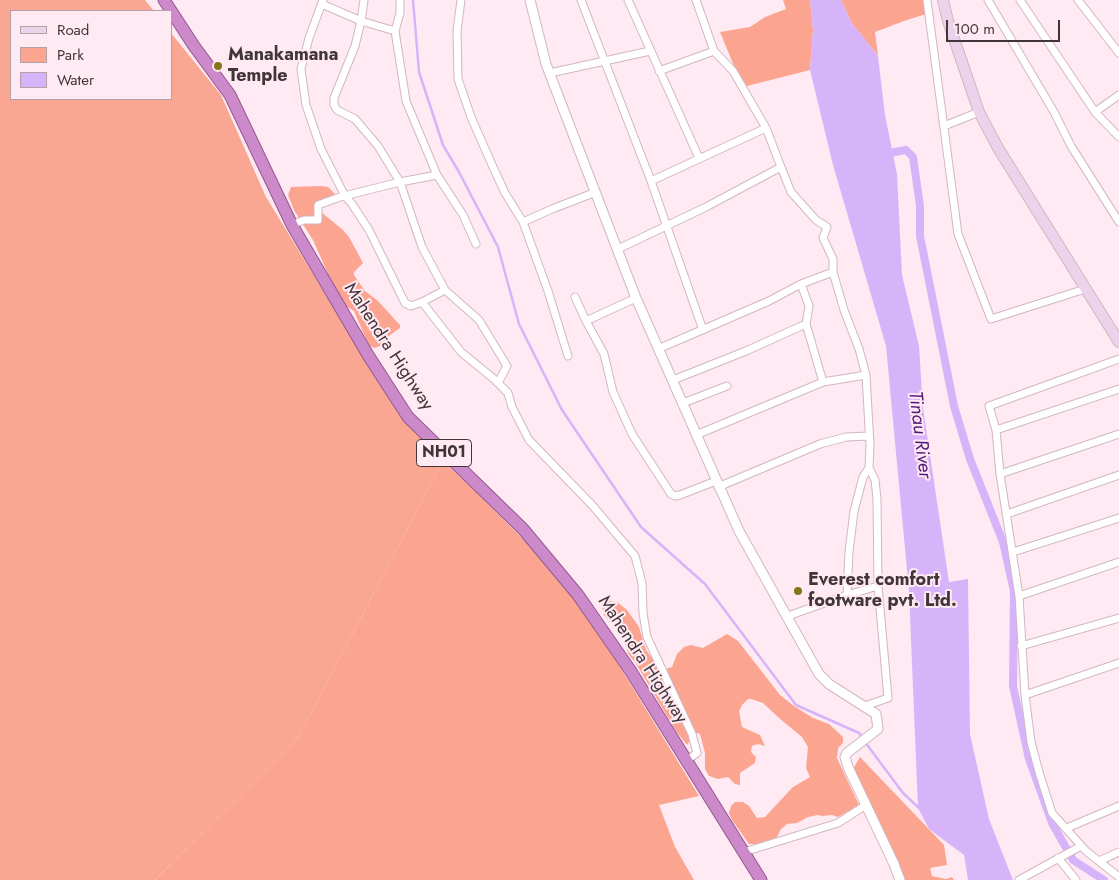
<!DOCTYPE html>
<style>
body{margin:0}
#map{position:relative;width:1119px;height:880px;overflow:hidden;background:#ffe9f2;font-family:Jost,sans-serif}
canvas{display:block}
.legend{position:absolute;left:10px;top:10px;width:162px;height:90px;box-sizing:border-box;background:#ffe9f2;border:1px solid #b3a1a8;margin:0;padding:6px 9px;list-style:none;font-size:15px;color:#40363a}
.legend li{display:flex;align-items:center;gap:10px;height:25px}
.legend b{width:25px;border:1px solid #b3a1a8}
.scale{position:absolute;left:946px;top:20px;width:114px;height:22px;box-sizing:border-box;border:2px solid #40363a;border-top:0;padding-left:6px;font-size:15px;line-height:18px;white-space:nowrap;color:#40363a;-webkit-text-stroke:4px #ffe9f2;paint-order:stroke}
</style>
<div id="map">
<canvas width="1119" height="880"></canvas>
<ul class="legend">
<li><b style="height:6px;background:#ecd3eb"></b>Road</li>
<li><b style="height:14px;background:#fba590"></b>Park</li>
<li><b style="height:14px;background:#d7b4fa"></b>Water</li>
</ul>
<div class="scale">100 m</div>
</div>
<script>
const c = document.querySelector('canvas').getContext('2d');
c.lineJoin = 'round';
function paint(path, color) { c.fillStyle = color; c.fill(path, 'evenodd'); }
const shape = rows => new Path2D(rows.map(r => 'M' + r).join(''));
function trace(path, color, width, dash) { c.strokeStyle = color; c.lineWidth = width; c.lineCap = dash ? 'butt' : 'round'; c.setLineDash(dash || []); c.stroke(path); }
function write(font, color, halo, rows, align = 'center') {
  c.font = font + ' Jost,sans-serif'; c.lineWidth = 4; c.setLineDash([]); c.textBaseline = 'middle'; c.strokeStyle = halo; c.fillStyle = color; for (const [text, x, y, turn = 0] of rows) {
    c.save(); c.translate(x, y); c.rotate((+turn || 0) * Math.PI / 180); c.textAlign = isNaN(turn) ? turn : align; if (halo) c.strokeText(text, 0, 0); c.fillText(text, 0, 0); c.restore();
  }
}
const green = shape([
 [783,0,810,0,813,30,810,70,747,86,734,66,720,32,750,27,765,17,786,9],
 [841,0,924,0,926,14,904,21,875,32,878,56,851,22],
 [321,186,328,187,335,194,321,203,321,212,343,230,349,237,363,263,354,272,354,275,365,291,378,301,400,325,400,328,390,335,382,345,375,348,369,346,354,311,343,304,339,299,313,240,294,210,288,195,291,187],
 [443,461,475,491,535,551,590,618,699,796,659,805,675,847,694,880,155,880,298,738],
 [607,601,617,602,627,610,639,627,646,650,661,670,672,667,677,654,684,647,691,645,703,648,727,634,738,641,780,695,794,706,813,718,829,724,843,737,843,743,838,748,837,758,859,805,838,817,832,815,822,816,818,815,808,817,797,823,787,824,781,829,777,837,763,844,749,844,732,820,729,813,731,806,735,802,743,802,749,806,757,818,765,817,793,787,810,777,806,768,808,747,802,737,779,718,763,703,751,699,748,699,742,705,739,711,742,727,760,735,765,746,758,744,752,746,751,752,756,757,755,763,740,773,740,785,735,784,728,777,718,779,709,776,705,769,705,753,700,734,697,733,694,734,687,745,676,731,635,662,629,655,620,632,604,615,602,606],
 [860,757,944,845,947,865,930,868,932,876,946,879,952,877,954,880,904,880,852,771]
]);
const forest = shape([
 [0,0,145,0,154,11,11,11,11,99,171,99,171,33,221,95,266,197,373,372,403,417,443,461,298,738,155,880,0,880]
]);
const water = shape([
 [810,0,841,0,851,22,878,56,885,115,897,174,902,275,919,346,923,408,949,582,968,579,970,734,989,819,1013,880,968,880,964,855,929,829,918,808,909,591,886,346,833,165,810,70,813,30]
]);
const stream = shape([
 [413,0,419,72,443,145,459,172,498,247,519,324,562,410,641,527,705,584,796,705,859,733,862,737],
 [865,742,903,793,920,809]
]);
const canal = shape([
 [890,153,906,150,913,157,920,206,920,236,954,406,970,459,1003,542,1014,591,1013,686,1029,759,1052,823,1073,860,1104,880]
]);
const minor = shape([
 [323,0,309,38,301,69,306,105,321,149,345,196,352,204,369,230,405,303,411,306,422,302,445,290],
 [364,0,361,21,355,46,334,98,334,105,337,110,355,119,378,146,400,182,422,247,445,290,479,320,507,366,498,383],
 [400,0,400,13,395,31,406,101,437,175,463,215,476,244],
 [461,0,457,31,458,79,471,117,493,167,505,193,523,222,548,291,568,356],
 [581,0,651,181,703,330],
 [628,0,699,158],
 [927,0,958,234,991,319,1085,289],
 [988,0,1054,112,1071,146,1119,222],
 [1020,0,1095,112,1119,95],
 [1078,0,1119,53],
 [322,4,361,21,395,31],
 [659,71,714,51],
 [550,73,650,51],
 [1095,112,1119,137],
 [944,126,979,112],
 [781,167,791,192,816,220,827,227,823,238,833,259,833,272,844,310,859,349,866,375,870,445,869,468,875,480,877,499,878,586,888,698,865,706],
 [651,181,766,128],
 [523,222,552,209,596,192],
 [292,225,304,220,318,220,318,205,340,197,400,182,437,175],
 [618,249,706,207,781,167,766,128,733,71,714,51,696,0],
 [801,284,809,306,806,324,823,382],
 [575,297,586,321,604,354,613,392,632,434,671,494,675,496,680,495,716,481],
 [422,302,461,352,494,379,508,393,512,407,529,440,592,505,635,556,642,583,643,613,647,637,692,734,697,753,686,761],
 [586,321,636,298],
 [658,349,769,301,801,284,833,272],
 [1119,359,989,406,996,430,1000,474,1019,596,1025,695,1031,742,1039,772,1052,813,1086,851,1119,877],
 [673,380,746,351,806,324],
 [683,403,727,386],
 [996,430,1119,389],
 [696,435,823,382,866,375],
 [1000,474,1119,434],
 [718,487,820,444,846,437,869,436],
 [1007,514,1119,475],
 [1013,552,1119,518],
 [847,595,849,552,854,511,863,477,869,468],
 [1019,596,1119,562],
 [788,616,847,595,878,586],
 [1021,646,1119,618],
 [1025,695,1119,663],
 [1067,828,1119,806],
 [744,852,838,823,866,805],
 [1058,858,1076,880],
 [1099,861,1119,852],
 [1019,880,1081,846]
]);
const tertiary = shape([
 [530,0,546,64,636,298,739,531,819,674,829,684,876,714,878,729,847,753,845,757,848,767,894,864,900,880]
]);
const secondary = shape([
 [943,0,948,21,979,112,998,148,1119,342]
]);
const trunk = shape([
 [164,0,194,46,230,95,292,225,368,355,408,417,523,529,578,595,630,670,761,880]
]);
const markers = [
 [218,66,5,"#857518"],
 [798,591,5,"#857518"]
];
const shields = [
 [444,453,55]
];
const shieldNames = [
 ["NH01",444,453]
];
const poiNames = [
 ["Manakamana",228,56],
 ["Temple",228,77],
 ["Everest comfort",808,581],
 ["footware pvt. Ltd.",808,602]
];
const streetNames = [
 ["Mahendra Highway",388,347,57],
 ["Mahendra Highway",642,660,57]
];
const waterNames = [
 ["Tinau River",919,435,83]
];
paint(green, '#fba590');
paint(forest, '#f9a692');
paint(water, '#d7b4fa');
trace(stream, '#d7b4fa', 2.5);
trace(canal, '#d7b4fa', 8);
trace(minor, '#d1b7c2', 9);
trace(tertiary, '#d1b7c2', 11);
trace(secondary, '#d1b7c2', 12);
trace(trunk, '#93598f', 13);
trace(minor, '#fff', 7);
trace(tertiary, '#fff', 9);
trace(secondary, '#ecd3eb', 10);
trace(trunk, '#cc8aca', 11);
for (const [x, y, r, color] of markers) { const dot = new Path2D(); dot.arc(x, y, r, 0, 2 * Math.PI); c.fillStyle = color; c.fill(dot); trace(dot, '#ffe9f2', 2); }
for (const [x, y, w] of shields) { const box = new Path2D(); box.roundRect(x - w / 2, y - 13.5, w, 27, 4); c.fillStyle = '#ffe9f2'; c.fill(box); trace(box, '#40363a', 1); }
write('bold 16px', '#40363a', null, shieldNames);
write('bold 18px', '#40363a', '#ffe9f2', poiNames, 'left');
write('18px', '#40363a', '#ffe9f2', streetNames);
write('italic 19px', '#54187d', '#ffe9f2', waterNames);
</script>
